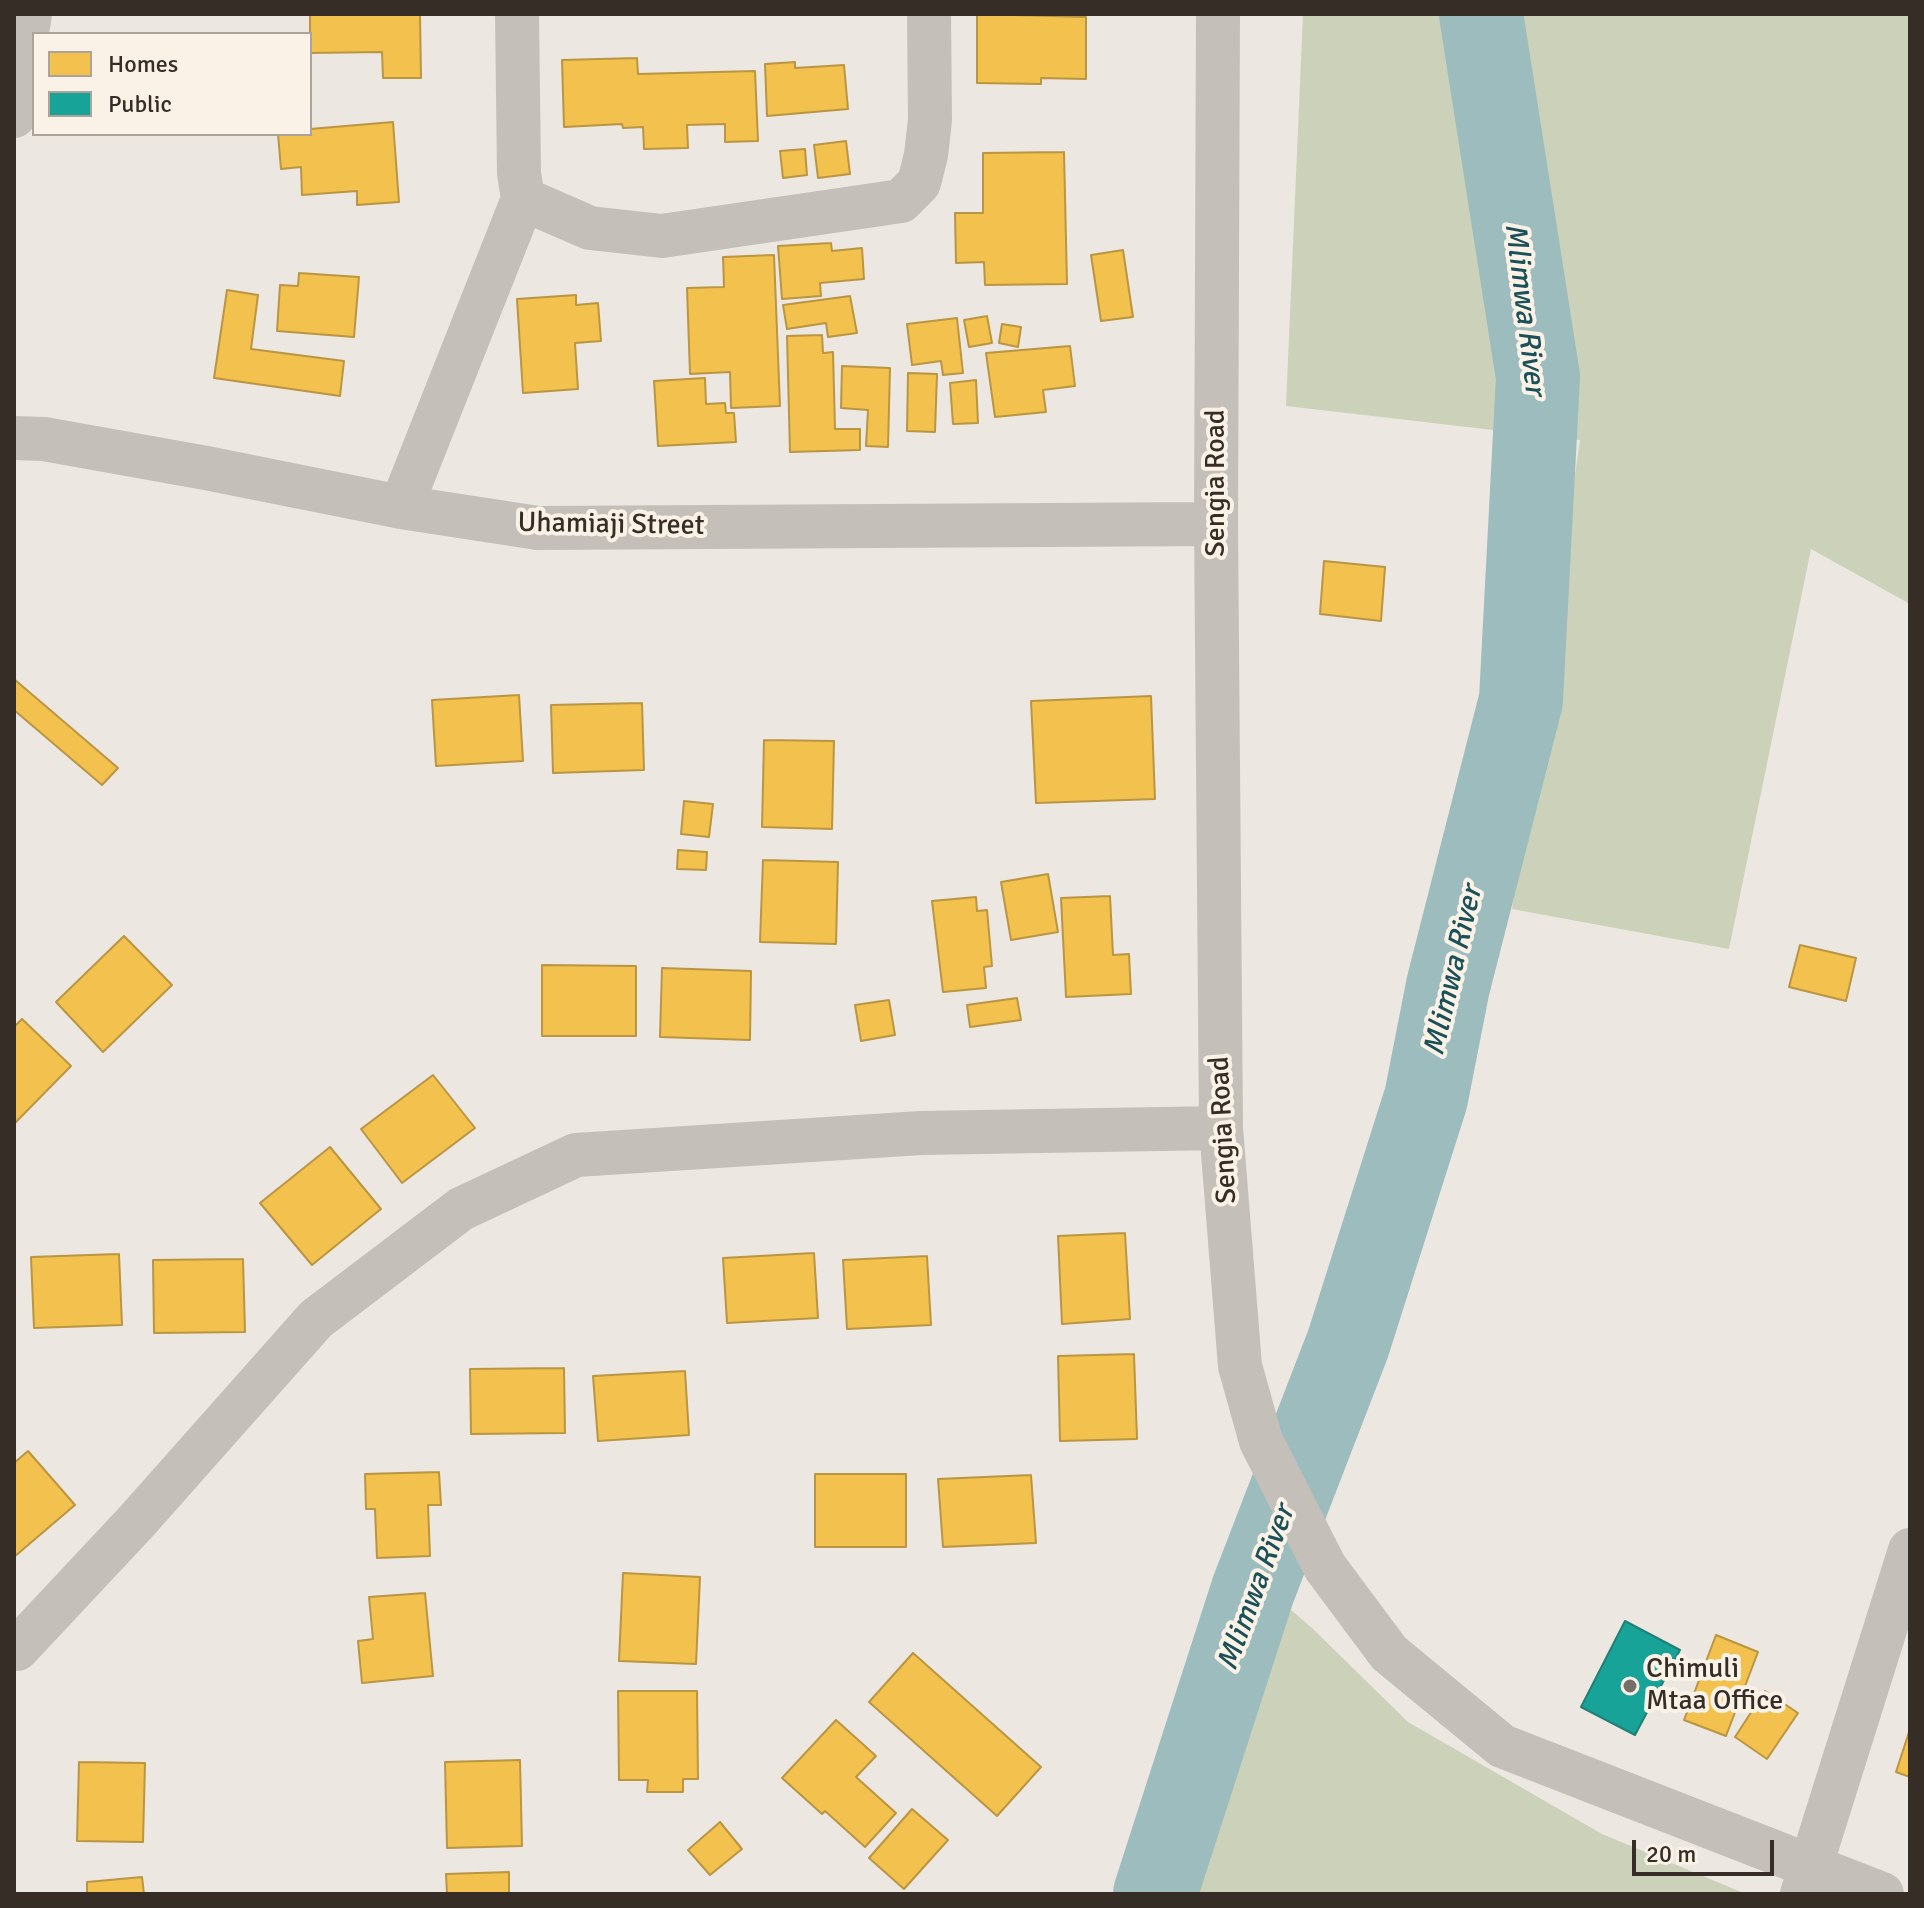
<!DOCTYPE html>
<style>
body{margin:0}
#map{position:relative;width:1924px;height:1908px;overflow:hidden;background:#ece7e0;font-family:Signika,sans-serif}
canvas{display:block}
.frame{position:absolute;inset:0;border:16px solid #362d27;pointer-events:none}
.legend{position:absolute;left:32px;top:32px;width:280px;height:104px;box-sizing:border-box;background:#faf2e7;border:2px solid #aca39a;margin:0;padding:10px 14px;list-style:none;font-size:24px;color:#362d27}
.legend li{display:flex;align-items:center;gap:16px;height:40px}
.legend b{width:40px;border:2px solid #aca39a}
.scale{position:absolute;left:1632px;top:1840px;width:142px;height:36px;box-sizing:border-box;border:4px solid #362d27;border-top:0;padding-left:10px;font-size:24px;line-height:28px;white-space:nowrap;color:#362d27;-webkit-text-stroke:6px #faf2e7;paint-order:stroke}
</style>
<div id="map">
<canvas width="1924" height="1908"></canvas>
<div class="frame"></div>
<ul class="legend">
<li><b style="height:22px;background:#f2c14e"></b>Homes</li>
<li><b style="height:22px;background:#17a398"></b>Public</li>
</ul>
<div class="scale">20 m</div>
</div>
<script>
const c = document.querySelector('canvas').getContext('2d');
c.lineJoin = 'round';
function paint(path, color) { c.fillStyle = color; c.fill(path, 'evenodd'); }
const shape = rows => new Path2D(rows.map(r => 'M' + r).join(''));
function trace(path, color, width, dash) { c.strokeStyle = color; c.lineWidth = width; c.lineCap = dash ? 'butt' : 'round'; c.setLineDash(dash || []); c.stroke(path); }
function write(font, color, halo, rows, align = 'center') {
  c.font = font + ' Signika,sans-serif'; c.lineWidth = 8; c.setLineDash([]); c.textBaseline = 'middle'; c.strokeStyle = halo; c.fillStyle = color; for (const [text, x, y, turn = 0] of rows) {
    c.save(); c.translate(x, y); c.rotate((+turn || 0) * Math.PI / 180); c.textAlign = isNaN(turn) ? turn : align; if (halo) c.strokeText(text, 0, 0); c.fillText(text, 0, 0); c.restore();
  }
}
const green = shape([
 [1303,14,1910,14,1910,604,1811,549,1729,949,1512,909,1580,440,1286,406],
 [1227,1555,1312,1628,1408,1722,1602,1834,1746,1894,1114,1894]
]);
const homes = shape([
 [310,14,420,14,421,78,383,78,382,52,310,53,310,14],
 [977,14,1086,17,1086,79,1041,78,1041,84,977,83,977,14],
 [637,58,638,74,755,71,758,141,725,142,725,124,687,125,688,148,644,149,643,127,623,128,622,124,564,127,562,60,637,58],
 [795,62,795,68,844,65,848,109,767,116,765,64,795,62],
 [393,122,399,202,357,205,357,191,302,195,301,167,281,169,278,134,310,134,310,129,393,122],
 [846,141,850,174,818,178,814,145,846,141],
 [805,149,807,175,783,178,780,151,805,149],
 [1064,152,1067,284,985,285,984,262,956,263,955,213,983,213,983,153,1064,152],
 [831,243,832,251,862,248,864,279,820,283,821,296,782,299,778,246,831,243],
 [1123,250,1133,317,1101,321,1091,255,1123,250],
 [774,255,780,406,731,408,730,372,690,374,687,288,724,287,723,257,774,255],
 [299,273,359,277,354,337,277,331,280,285,298,286,299,273],
 [227,290,258,295,251,349,344,361,340,396,214,378,227,290],
 [576,295,576,305,598,303,601,341,575,343,578,389,523,393,517,299,576,295],
 [850,296,857,333,828,337,826,323,787,329,783,305,850,296],
 [987,316,992,343,969,347,964,320,987,316],
 [957,318,963,373,943,375,941,361,912,365,907,324,957,318],
 [1002,324,1021,327,1018,347,999,343,1002,324],
 [822,335,823,353,833,352,835,429,860,429,860,450,790,452,787,336,822,335],
 [1070,346,1075,386,1043,390,1046,412,995,417,986,353,1070,346],
 [842,366,890,368,888,447,866,446,868,410,841,408,842,366],
 [908,373,937,374,935,432,907,431,908,373],
 [705,378,706,404,725,403,726,413,734,413,736,442,658,446,654,381,705,378],
 [976,380,978,423,953,424,950,383,976,380],
 [1324,561,1385,567,1381,621,1320,614,1324,561],
 [14,679,118,768,102,785,14,710,14,679],
 [519,695,523,761,436,766,432,700,519,695],
 [1151,696,1155,799,1036,803,1031,701,1151,696],
 [642,703,644,770,553,773,551,705,642,703],
 [764,740,834,741,832,829,762,827,764,740],
 [684,801,713,804,709,837,681,834,684,801],
 [678,850,707,852,706,870,677,869,678,850],
 [763,860,838,862,836,944,760,942,763,860],
 [1048,874,1058,932,1011,940,1001,882,1048,874],
 [1110,896,1113,955,1129,954,1131,994,1066,997,1061,898,1110,896],
 [976,897,977,911,987,910,992,966,984,967,986,988,943,992,932,901,976,897],
 [124,936,172,985,103,1052,56,1002,124,936],
 [1800,945,1856,958,1846,1001,1789,987,1800,945],
 [542,965,636,966,636,1036,542,1036,542,965],
 [662,968,751,971,750,1040,660,1037,662,968],
 [1017,998,1021,1020,970,1027,967,1005,1017,998],
 [889,1000,895,1035,861,1041,855,1005,889,1000],
 [22,1019,71,1066,14,1124,14,1027,22,1019],
 [433,1075,475,1128,402,1183,361,1129,433,1075],
 [330,1147,381,1209,312,1265,260,1203,330,1147],
 [1125,1233,1130,1319,1062,1324,1058,1236,1125,1233],
 [814,1253,818,1318,727,1323,723,1258,814,1253],
 [119,1254,122,1325,34,1328,31,1257,119,1254],
 [927,1256,931,1325,847,1329,843,1260,927,1256],
 [243,1259,245,1332,154,1333,153,1260,243,1259],
 [1134,1354,1137,1439,1060,1441,1058,1356,1134,1354],
 [564,1368,565,1433,471,1434,470,1369,564,1368],
 [685,1371,689,1435,598,1441,593,1376,685,1371],
 [28,1451,75,1505,14,1557,14,1463,28,1451],
 [439,1472,441,1505,428,1505,430,1556,377,1558,375,1509,366,1509,365,1474,439,1472],
 [815,1474,906,1474,906,1547,815,1547,815,1474],
 [1031,1475,1036,1543,943,1547,938,1479,1031,1475],
 [623,1573,700,1577,696,1664,619,1661,623,1573],
 [425,1593,433,1676,362,1683,358,1641,373,1639,369,1597,425,1593],
 [1716,1635,1758,1652,1726,1736,1684,1720,1716,1635],
 [913,1653,1041,1767,997,1816,869,1702,913,1653],
 [618,1691,697,1691,698,1779,683,1779,683,1792,647,1792,648,1780,619,1780,618,1691],
 [1765,1691,1798,1713,1767,1759,1735,1737,1765,1691],
 [836,1720,876,1756,856,1777,896,1813,865,1847,825,1811,822,1814,782,1778,836,1720],
 [1910,1729,1910,1777,1896,1772,1910,1729],
 [520,1760,522,1846,447,1848,445,1762,520,1760],
 [79,1762,145,1763,143,1842,77,1841,79,1762],
 [912,1809,948,1840,904,1889,869,1858,912,1809],
 [720,1822,742,1849,710,1875,688,1850,720,1822],
 [509,1872,509,1894,447,1894,446,1874,509,1872],
 [142,1877,144,1894,87,1894,87,1882,142,1877]
]);
const public = shape([
 [1625,1621,1680,1650,1635,1735,1581,1707,1625,1621]
]);
const river = shape([
 [1155,1894,1253,1590,1348,1344,1426,1098,1448,986,1521,700,1538,377,1481,14]
]);
const minor = shape([
 [517,14,519,173,523,199,590,228,662,236,901,201,919,183,926,155,930,120,929,14],
 [1218,14,1216,524,1221,1128,1240,1366,1261,1441,1325,1567,1389,1653,1502,1746,1882,1894],
 [14,116,30,14],
 [14,438,44,439,206,468,401,507,538,528,1216,524],
 [401,507,523,199],
 [17,1649,136,1522,316,1319,461,1209,576,1155,921,1133,1221,1128],
 [1802,1894,1910,1550]
]);
const markers = [
 [1630,1686,8,"#766e68"]
];
const streetNames = [
 ["Sengia Road",1217,483,-90],
 ["Uhamiaji Street",611,525,1],
 ["Sengia Road",1224,1130,-93]
];
const poiNames = [
 ["Chimuli",1646,1670],
 ["Mtaa Office",1646,1702]
];
const waterNames = [
 ["Mlimwa River",1524,309,83],
 ["Mlimwa River",1454,971,-77],
 ["Mlimwa River",1257,1588,-70]
];
paint(green, '#ccd2ba');
paint(homes, '#f2c14e');
trace(homes, '#ba9542', 2);
paint(public, '#17a398');
trace(public, '#208076', 2);
trace(river, '#9cbcbe', 84);
trace(minor, '#c5bfb9', 44);
for (const [x, y, r, color] of markers) { const dot = new Path2D(); dot.arc(x, y, r, 0, 2 * Math.PI); c.fillStyle = color; c.fill(dot); trace(dot, '#faf2e7', 3); }
write('28px', '#362d27', '#faf2e7', streetNames);
write('28px', '#362d27', '#faf2e7', poiNames, 'left');
write('italic 30px', '#1c5058', '#faf2e7', waterNames);
</script>
